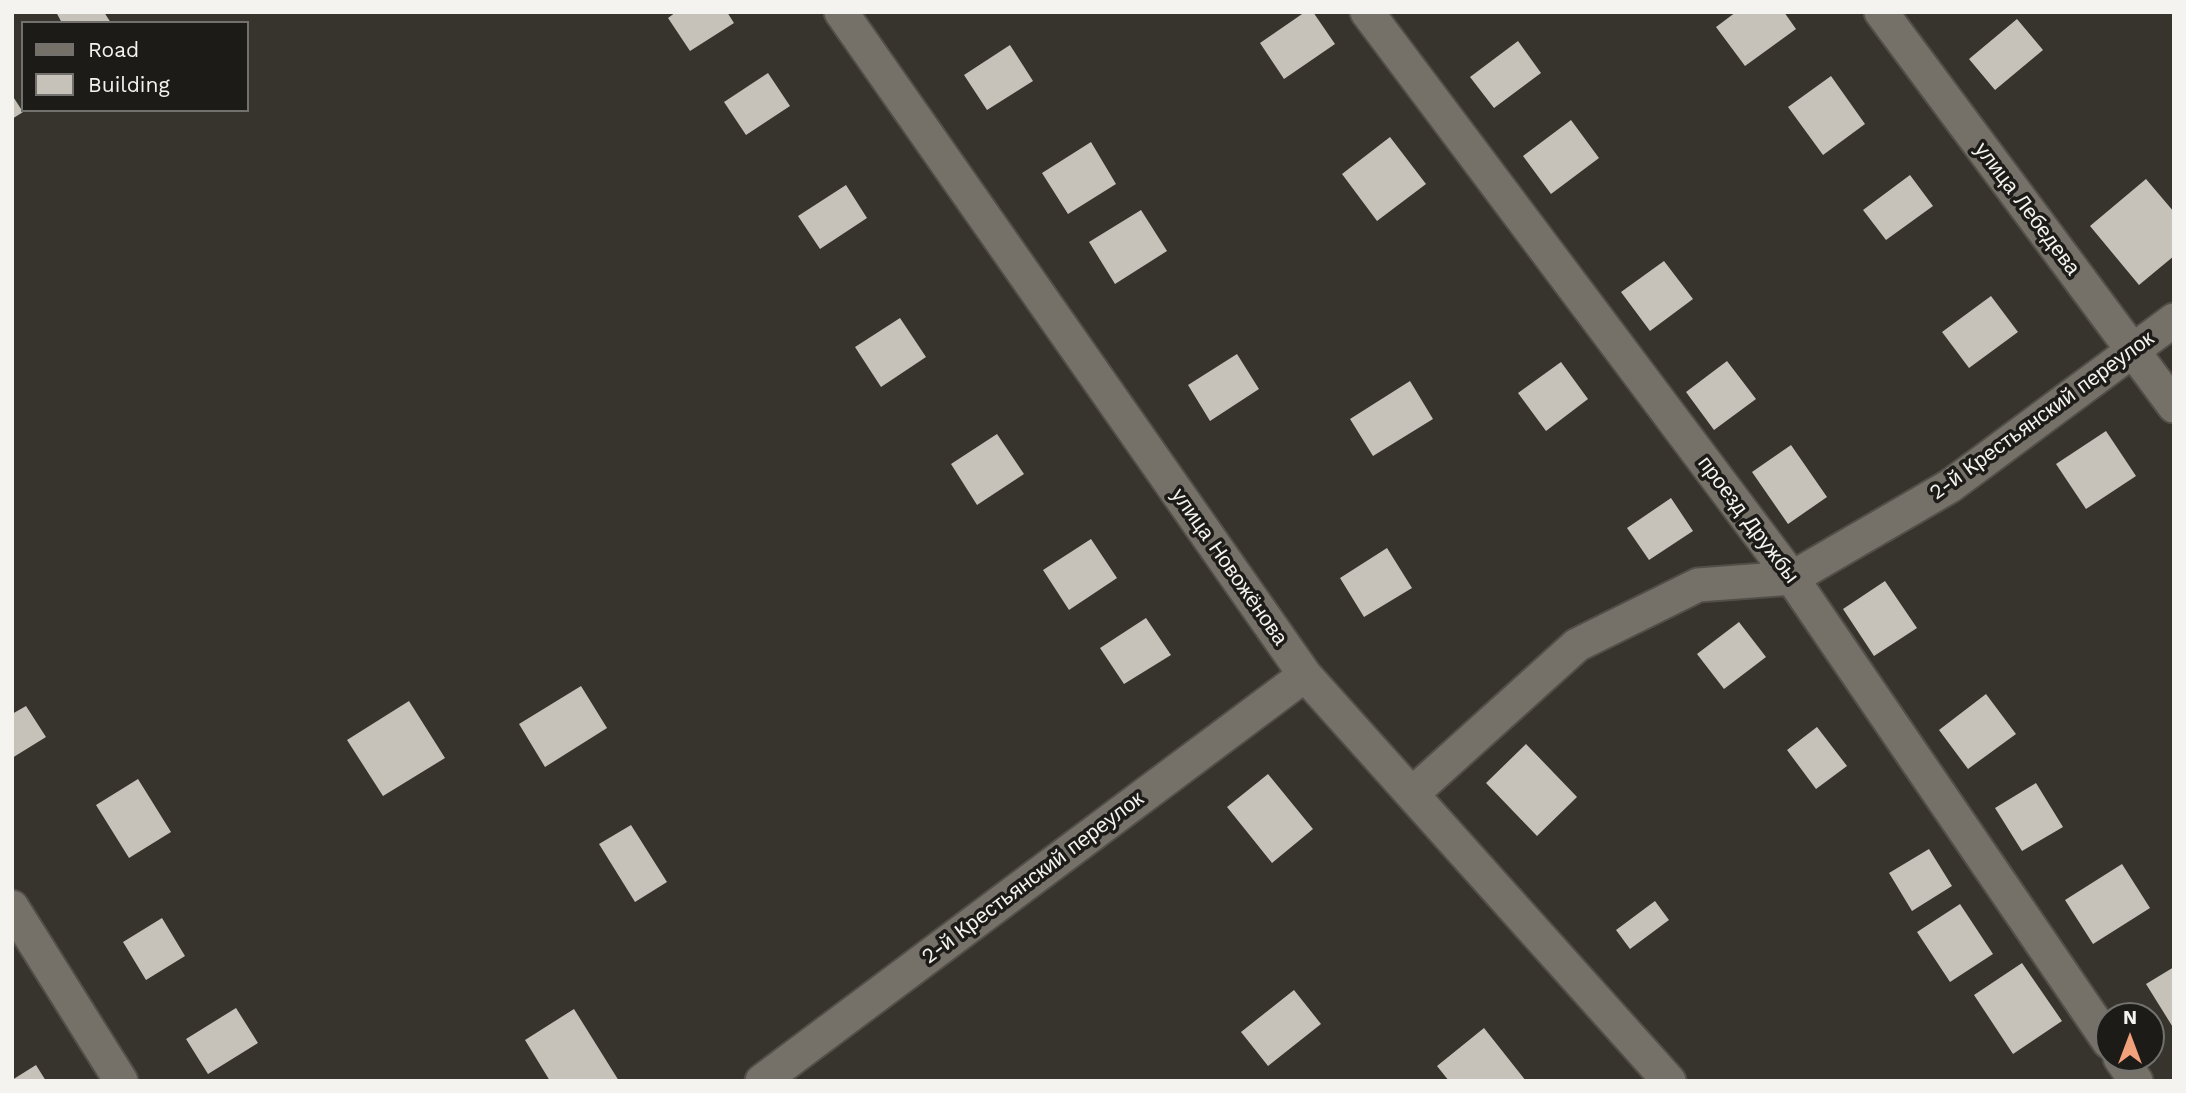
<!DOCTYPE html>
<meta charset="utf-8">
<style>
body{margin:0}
#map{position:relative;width:2186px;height:1093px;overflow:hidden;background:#36342c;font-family:"Work Sans",sans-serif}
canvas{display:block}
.frame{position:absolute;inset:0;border:14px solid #f5f3ef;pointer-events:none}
.legend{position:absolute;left:21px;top:21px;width:228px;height:91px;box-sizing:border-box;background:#1d1b18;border:2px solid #73716e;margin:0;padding:9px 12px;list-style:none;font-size:21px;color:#f5f3ef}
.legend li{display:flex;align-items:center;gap:14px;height:35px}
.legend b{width:35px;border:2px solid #73716e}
.north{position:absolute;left:2095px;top:1002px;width:70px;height:70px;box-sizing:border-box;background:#1d1b18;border:2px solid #73716e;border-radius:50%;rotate:0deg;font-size:19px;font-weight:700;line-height:28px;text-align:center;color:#f5f3ef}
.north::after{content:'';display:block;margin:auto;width:24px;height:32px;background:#f1a27b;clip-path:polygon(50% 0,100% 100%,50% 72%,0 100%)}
</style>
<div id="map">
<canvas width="2186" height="1093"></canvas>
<div class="frame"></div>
<ul class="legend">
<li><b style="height:9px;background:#757169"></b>Road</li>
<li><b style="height:19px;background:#c6c2ba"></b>Building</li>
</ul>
<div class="north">N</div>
</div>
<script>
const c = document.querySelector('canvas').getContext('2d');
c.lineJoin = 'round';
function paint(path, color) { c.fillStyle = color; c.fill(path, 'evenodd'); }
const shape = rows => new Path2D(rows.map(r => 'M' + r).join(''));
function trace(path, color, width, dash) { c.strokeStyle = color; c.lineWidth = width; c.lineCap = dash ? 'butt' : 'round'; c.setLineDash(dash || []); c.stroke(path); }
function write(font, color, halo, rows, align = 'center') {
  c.font = font + ' "Work Sans",sans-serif'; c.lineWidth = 7; c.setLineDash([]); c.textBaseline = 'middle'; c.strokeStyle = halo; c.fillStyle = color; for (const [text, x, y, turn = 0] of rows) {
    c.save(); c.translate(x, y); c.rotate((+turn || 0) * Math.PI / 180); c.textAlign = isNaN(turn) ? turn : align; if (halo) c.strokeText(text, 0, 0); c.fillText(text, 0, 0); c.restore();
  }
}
const building = shape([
 [56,12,104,12,111,23,62,23],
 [676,12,727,12,734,23,690,51,668,18],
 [1305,12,1313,12,1335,44,1284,79,1260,43],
 [1736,12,1784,12,1796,29,1745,66,1716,27],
 [2017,19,2043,50,1995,90,1969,59],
 [1518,41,1541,73,1494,108,1470,77],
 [1010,45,1033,81,987,110,964,75],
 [768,73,790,106,746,135,724,102],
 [1831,76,1865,124,1823,155,1788,107],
 [12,95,23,112,12,119],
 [1571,120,1599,158,1551,194,1523,156],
 [1390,137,1426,184,1377,221,1342,174],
 [1091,142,1116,184,1068,214,1042,173],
 [1910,175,1933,206,1886,240,1863,210],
 [2146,179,2174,212,2174,256,2139,285,2090,226],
 [846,185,867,218,820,249,798,216],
 [1141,210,1167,251,1115,284,1089,242],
 [1664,261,1693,299,1650,331,1621,292],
 [1991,296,2018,332,1969,368,1942,332],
 [900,318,926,357,881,387,855,347],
 [1237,354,1259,389,1210,421,1188,385],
 [1727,361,1756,399,1714,430,1686,392],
 [1561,362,1588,399,1546,431,1518,393],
 [1410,381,1433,419,1373,456,1350,419],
 [2106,431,2136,476,2086,509,2056,464],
 [997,434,1024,474,977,505,951,464],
 [1791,445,1827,497,1788,524,1752,472],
 [1671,498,1693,531,1649,560,1627,528],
 [1091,539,1117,578,1069,610,1043,570],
 [1387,548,1412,588,1364,617,1340,578],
 [1885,581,1917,628,1874,656,1843,609],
 [1146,618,1171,655,1124,684,1100,648],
 [1739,622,1766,657,1724,689,1697,654],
 [581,686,607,728,545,767,519,724],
 [1986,694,2016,734,1968,769,1939,730],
 [409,701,445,758,383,796,347,740],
 [26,706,46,737,12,758,12,714],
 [1817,727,1847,766,1816,789,1787,750],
 [1526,744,1577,797,1537,836,1486,783],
 [1268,774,1313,829,1272,863,1227,807],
 [138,779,171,832,129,858,96,805],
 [2036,783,2063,827,2022,851,1995,808],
 [631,825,667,882,635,902,599,844],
 [1929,849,1952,886,1912,911,1889,873],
 [2122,864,2150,908,2093,944,2065,900],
 [1655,901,1669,920,1630,949,1616,930],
 [1960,904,1993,954,1950,982,1917,932],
 [162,918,185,956,146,980,123,942],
 [2022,963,2062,1021,2013,1054,1974,995],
 [2174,967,2174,1029,2146,984],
 [1294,990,1321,1024,1268,1066,1241,1032],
 [236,1008,258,1043,208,1074,186,1039],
 [574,1009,619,1081,550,1081,525,1040],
 [1484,1028,1526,1081,1449,1081,1437,1066],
 [36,1065,46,1081,12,1081,12,1080]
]);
const street = shape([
 [841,12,1305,675,1669,1081],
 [1367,12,1792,578,2109,1042],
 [1881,12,2174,406],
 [1412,794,1577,645,1698,585,1792,578,1950,486,2174,320],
 [12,907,121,1081],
 [2120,1058,2136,1081],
 [762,1081,1305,675]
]);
const streetNames = [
 ["улица Лебедева",2027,209,53],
 ["2-й Крестьянский переулок",2042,416,-36],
 ["проезд Дружбы",1748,520,53],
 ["улица Новожёнова",1229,567,55],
 ["2-й Крестьянский переулок",1033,878,-37]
];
paint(building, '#c6c2ba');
trace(street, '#524f49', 37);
trace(street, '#757169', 33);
write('21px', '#f5f3ef', '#1d1b18', streetNames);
</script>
